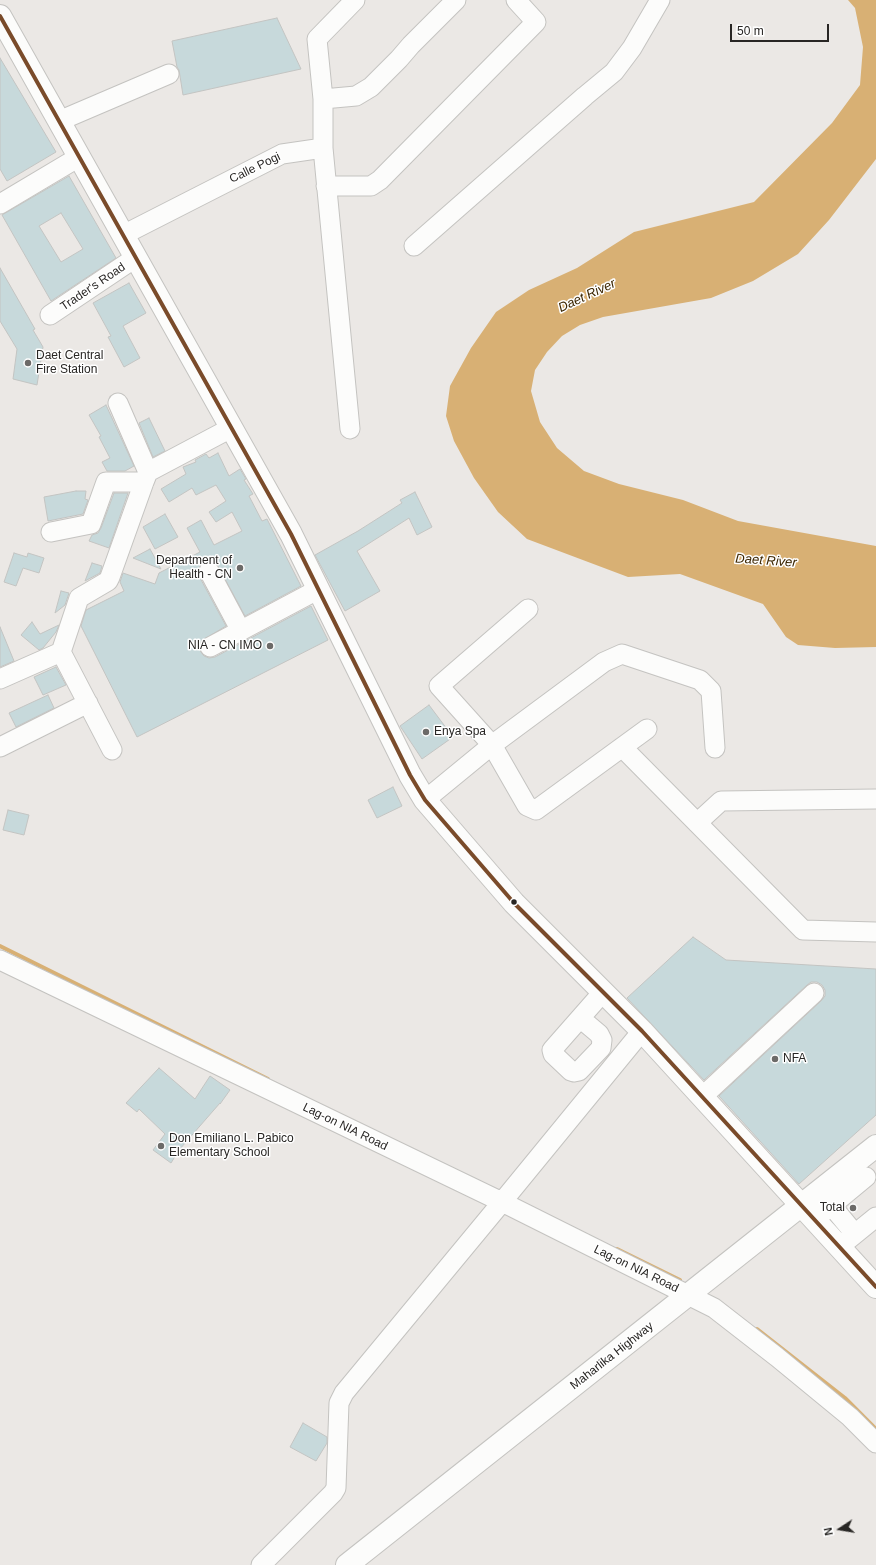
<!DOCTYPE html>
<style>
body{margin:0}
#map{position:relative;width:876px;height:1565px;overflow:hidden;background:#ebe8e5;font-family:Helvetica,sans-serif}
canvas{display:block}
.north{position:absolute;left:820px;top:1509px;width:40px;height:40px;-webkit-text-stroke:3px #fff;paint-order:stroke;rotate:258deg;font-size:11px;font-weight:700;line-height:16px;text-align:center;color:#282624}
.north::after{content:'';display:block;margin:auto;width:14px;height:18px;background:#282624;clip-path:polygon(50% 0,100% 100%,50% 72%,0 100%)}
.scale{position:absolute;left:730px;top:24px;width:99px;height:18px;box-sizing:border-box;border:2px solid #282624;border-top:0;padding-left:5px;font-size:12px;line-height:14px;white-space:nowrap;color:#282624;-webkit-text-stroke:3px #fff;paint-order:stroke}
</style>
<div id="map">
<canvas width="876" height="1565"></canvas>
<div class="north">N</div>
<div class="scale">50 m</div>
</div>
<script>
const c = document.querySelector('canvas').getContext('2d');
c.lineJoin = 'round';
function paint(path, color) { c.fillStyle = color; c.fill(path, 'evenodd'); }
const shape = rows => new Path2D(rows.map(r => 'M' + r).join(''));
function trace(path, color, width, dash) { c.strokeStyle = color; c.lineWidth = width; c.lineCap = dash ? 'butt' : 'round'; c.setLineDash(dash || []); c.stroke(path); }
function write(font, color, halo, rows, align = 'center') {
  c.font = font + ' Helvetica,sans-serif'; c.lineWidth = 3; c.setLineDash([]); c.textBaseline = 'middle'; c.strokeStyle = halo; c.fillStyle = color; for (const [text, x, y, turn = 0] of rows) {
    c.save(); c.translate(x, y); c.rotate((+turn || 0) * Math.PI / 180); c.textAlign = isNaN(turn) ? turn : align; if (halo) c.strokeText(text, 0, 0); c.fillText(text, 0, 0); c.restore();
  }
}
const water = shape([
 [848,0,876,0,876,159,829,220,798,254,753,281,711,298,603,317,580,325,562,336,547,352,535,370,531,391,540,422,557,448,584,471,619,484,683,500,738,521,876,546,876,647,835,648,798,645,786,637,763,604,680,574,628,577,527,539,498,512,474,478,454,441,446,416,450,386,471,348,496,312,529,290,577,268,634,232,754,202,832,123,860,85,863,47,855,8]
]);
const stream = shape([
 [0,946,268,1079],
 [617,1249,680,1280],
 [757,1329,845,1398,876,1429]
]);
const building = shape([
 [277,18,301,69,183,95,179,70,177,67,172,41,277,18],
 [0,58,56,152,7,181,0,169,0,58],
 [69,176,116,258,51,301,2,215,69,176],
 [61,213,83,249,61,262,39,226,61,213],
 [0,268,35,329,33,330,43,347,37,385,13,379,17,349,0,321,0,268],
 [129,283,146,313,123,326,140,358,124,367,108,337,111,336,93,303,129,283],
 [106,405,134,466,125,471,107,471,102,462,110,458,99,437,101,436,89,415,106,405],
 [149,418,165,451,153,457,139,423,149,418],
 [218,453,229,476,240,469,246,479,244,480,253,494,249,496,262,521,267,519,301,586,245,616,218,566,215,562,210,560,204,562,200,566,198,571,199,576,226,626,201,641,199,647,201,652,204,656,209,658,215,657,311,606,328,640,137,737,81,626,86,610,124,591,120,582,123,573,155,584,159,573,200,552,187,528,201,520,214,545,242,531,232,512,216,522,209,512,226,501,216,485,196,495,192,488,169,502,161,489,186,474,183,467,196,462,195,460,206,454,209,458,218,453],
 [76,491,86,491,85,499,88,500,83,514,48,521,44,497,76,491],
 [415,492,432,527,417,535,409,518,357,551,380,591,345,611,315,555,358,531,402,503,400,500,415,492],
 [114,493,128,493,109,548,89,541,92,535,98,533,101,528,114,493],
 [165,514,178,537,155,549,143,527,165,514],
 [150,549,161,569,133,558,150,549],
 [14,553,27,557,28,553,44,558,39,573,23,568,16,586,4,582,14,553],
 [92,563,102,566,100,573,85,581,92,563],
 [61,591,69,593,65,605,55,613,61,591],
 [32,622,40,634,59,625,56,632,43,648,39,650,21,635,32,622],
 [0,627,14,661,0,667,0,627],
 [56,667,66,685,43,695,34,677,56,667],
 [48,695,54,708,16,727,9,713,48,695],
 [429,705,453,737,422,759,400,726,429,705],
 [393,787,402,806,377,818,368,800,393,787],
 [8,810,29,815,24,835,3,830,8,810],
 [693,937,726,960,876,969,876,1115,799,1184,719,1096,821,1001,825,996,825,990,822,985,817,982,811,982,807,985,704,1080,627,998,693,937],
 [159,1068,195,1099,210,1076,230,1090,220,1104,220,1103,179,1150,171,1163,153,1150,165,1134,139,1109,137,1112,126,1103,159,1068],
 [303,1423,327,1437,327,1443,316,1461,290,1447,303,1423]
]);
const minor = shape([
 [323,99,317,39,355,0],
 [59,121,169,74],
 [323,148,350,429],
 [326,186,371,186,380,180,536,22,516,0],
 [0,204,79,157],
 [123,235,282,154,323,148,323,99,356,96,371,87,399,59,411,45,456,0],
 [414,246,585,96,614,72,632,48,660,0],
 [50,315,135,258],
 [118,403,148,472],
 [51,532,91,524,106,482,144,482],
 [209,571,241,631],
 [528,609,439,686,492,745,527,806,536,810,647,729],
 [210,647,319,589],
 [61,652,112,750],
 [0,679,61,652,79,598,108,581,110,577,144,482,148,472,231,428],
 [0,747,88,703],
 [622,747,803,930,876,932],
 [425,800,492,745,604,662,622,654,700,680,711,691,715,748],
 [697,823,721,801,876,799],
 [0,960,502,1202,714,1308,777,1357,850,1417,876,1443],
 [580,1018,599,1034,602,1040,601,1048,579,1071,574,1072,571,1071,553,1054,552,1050,603,992],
 [702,1097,814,993],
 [831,1205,855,1234],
 [814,1220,866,1177],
 [839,1247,876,1217],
 [261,1565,333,1493,336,1488,339,1403,344,1393,502,1202,642,1031]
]);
const major = shape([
 [0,16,291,534,410,775,425,800,514,903,642,1031,876,1287]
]);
const highway = shape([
 [347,1565,876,1146]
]);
const bus1 = shape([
 [0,16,291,534,410,775,425,800,514,903,642,1031,876,1287]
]);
const markers = [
 [28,363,4,"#6c6a68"],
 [240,568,4,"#6c6a68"],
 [270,646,4,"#6c6a68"],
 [426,732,4,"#6c6a68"],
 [514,902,3.5,"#282624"],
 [775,1059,4,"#6c6a68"],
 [161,1146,4,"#6c6a68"],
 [853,1208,4,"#6c6a68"]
];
const streetNames = [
 ["Calle Pogi",255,168,-26],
 ["Trader's Road",93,287,-34],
 ["Lag-on NIA Road",345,1127,26],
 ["Lag-on NIA Road",636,1269,26],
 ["Maharlika Highway",612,1356,-38]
];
const poiNames = [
 ["Daet Central",36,356],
 ["Fire Station",36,370],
 ["Department of",232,561,"right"],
 ["Health - CN",232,575,"right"],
 ["NIA - CN IMO",262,646,"right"],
 ["Enya Spa",434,732],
 ["NFA",783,1059],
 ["Don Emiliano L. Pabico",169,1139],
 ["Elementary School",169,1153],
 ["Total",845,1208,"right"]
];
const waterNames = [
 ["Daet River",587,296,-25],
 ["Daet River",766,561,4]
];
paint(water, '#d8b074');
trace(stream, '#d8b074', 4);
paint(building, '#c7d9db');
trace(building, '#c3c4c2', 1);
trace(minor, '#c4c3c0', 21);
trace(major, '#c4c3c0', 24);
trace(highway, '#c4c3c0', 24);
trace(minor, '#fcfcfb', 19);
trace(major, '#fcfcfb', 22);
trace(highway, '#fcfcfb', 22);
trace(bus1, '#7a4b2a', 4);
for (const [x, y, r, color] of markers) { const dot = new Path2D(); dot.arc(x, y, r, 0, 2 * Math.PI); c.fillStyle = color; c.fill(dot); trace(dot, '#fff', 1.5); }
write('12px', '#282624', '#fff', streetNames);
write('12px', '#282624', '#fff', poiNames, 'left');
write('italic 13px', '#3b2500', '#fff', waterNames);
</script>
